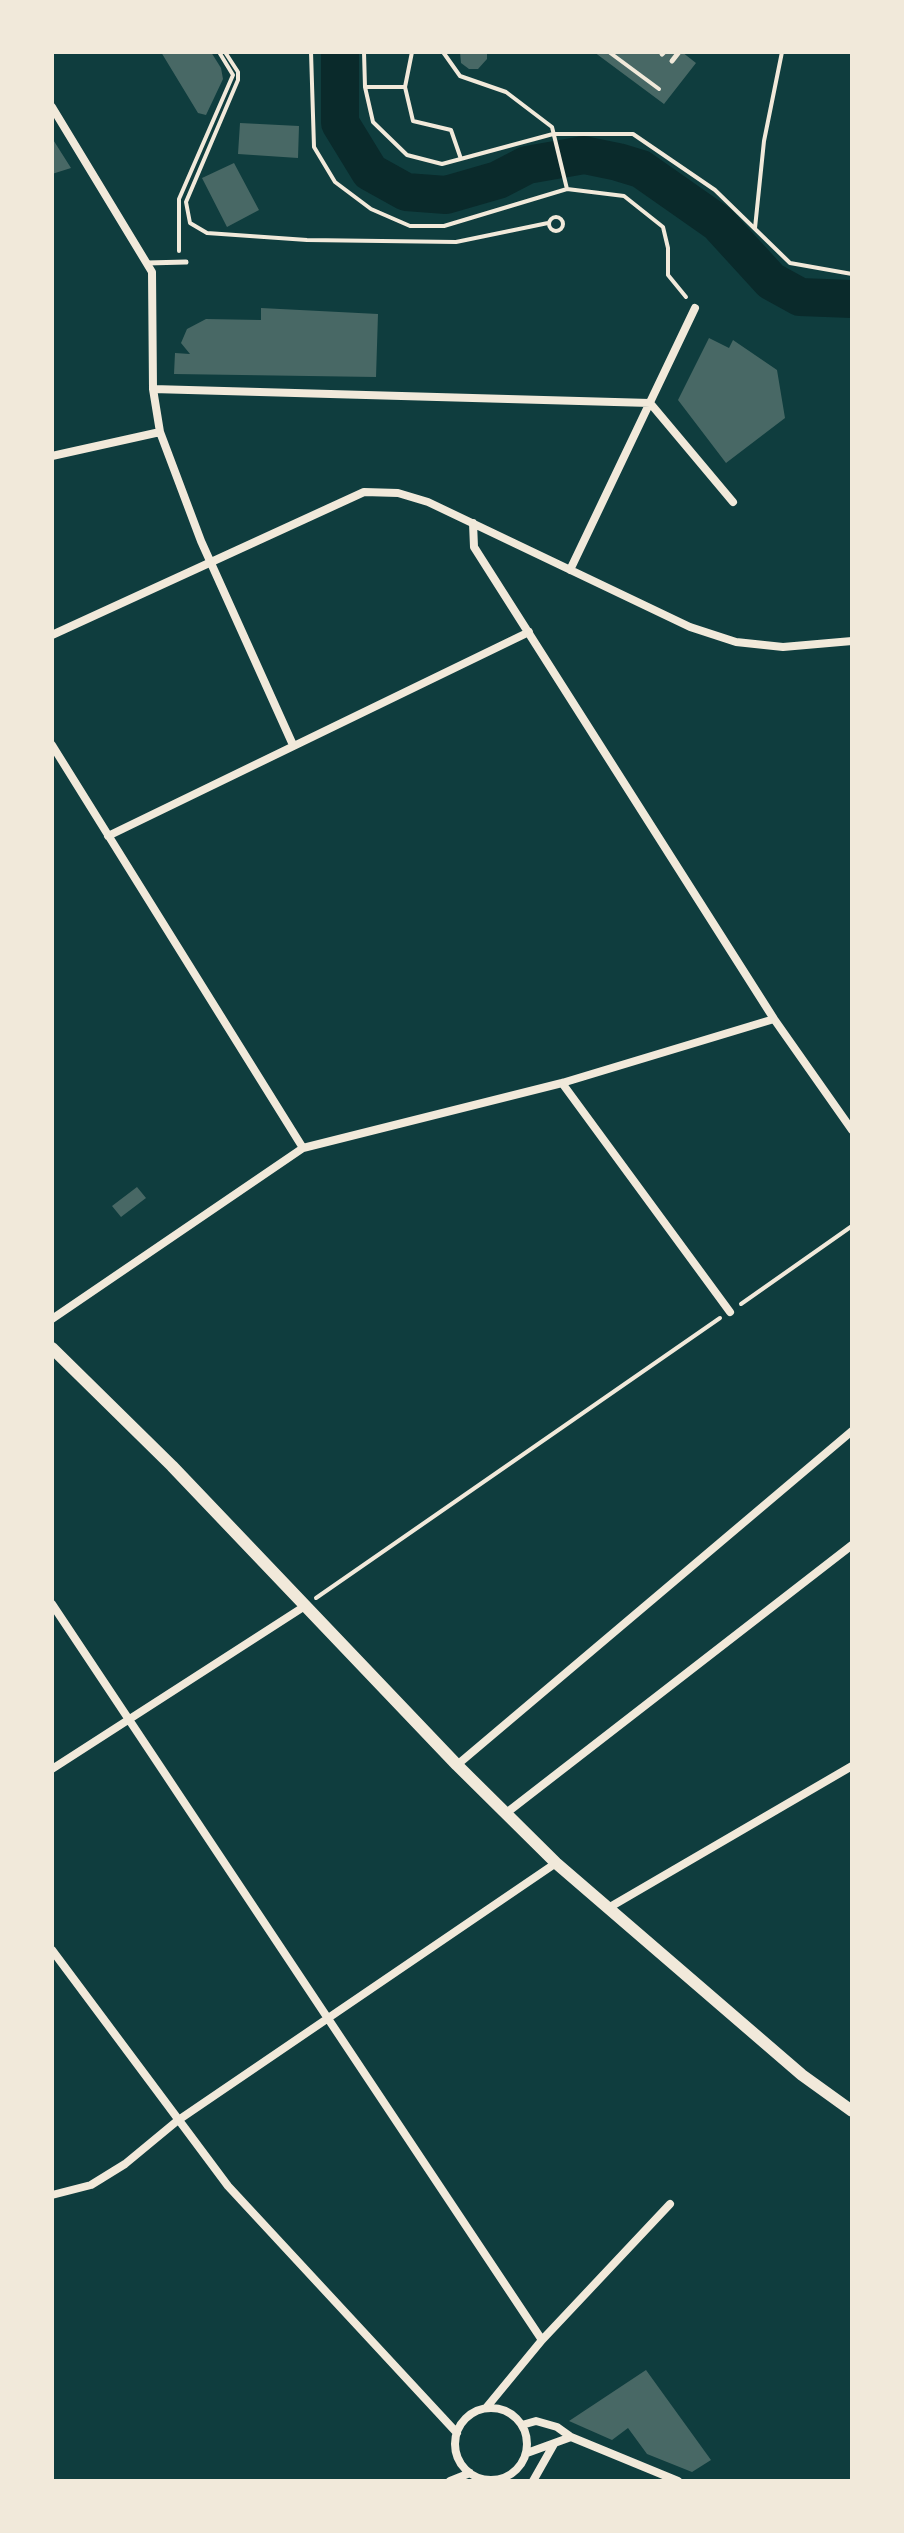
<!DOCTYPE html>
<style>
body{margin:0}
#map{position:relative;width:904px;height:2533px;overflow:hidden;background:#0f3d3e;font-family:Cabin,sans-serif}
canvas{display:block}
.frame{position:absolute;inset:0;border:54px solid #f1e9da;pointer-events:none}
</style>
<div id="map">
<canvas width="904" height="2533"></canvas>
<div class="frame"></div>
</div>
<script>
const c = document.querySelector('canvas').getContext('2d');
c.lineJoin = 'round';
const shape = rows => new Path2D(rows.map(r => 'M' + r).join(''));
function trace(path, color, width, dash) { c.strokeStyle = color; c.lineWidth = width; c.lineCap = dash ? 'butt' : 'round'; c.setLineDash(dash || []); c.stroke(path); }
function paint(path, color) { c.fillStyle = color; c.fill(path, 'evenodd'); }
const river = shape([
 [340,52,340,123,370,172,406,192,446,195,498,180,527,165,584,155,618,162,641,169,718,223,771,281,800,297,852,299]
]);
const building = shape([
 [161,52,211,52,221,68,223,79,206,115,198,113],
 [460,52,487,52,487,59,478,69,469,69,461,63],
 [594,52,682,52,696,63,664,104],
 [240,123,299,126,298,158,238,154],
 [52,138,71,168,52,174],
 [234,163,259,210,227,227,202,178],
 [261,308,378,314,376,377,174,374,175,353,190,354,181,343,187,329,206,319,261,320],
 [709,338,729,348,733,340,777,370,785,418,726,463,678,400],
 [137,1187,146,1198,121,1217,112,1206],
 [646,2370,711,2460,692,2472,647,2454,628,2428,612,2440,569,2421]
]);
const path = shape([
 [225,52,238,72,238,80,186,202,190,223,207,233,307,240,456,242,548,223],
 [311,52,314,147,335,182,371,209,410,226,444,226,567,189,624,196,663,227,668,248,668,275,686,297],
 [364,52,365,87,373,122,407,155,442,164,553,134,633,134,715,190,790,263,852,274],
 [443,52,460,76,506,92,552,127,567,189],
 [609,52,659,89],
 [365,87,405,87,413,121,451,130,461,159],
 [405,87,412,52],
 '549 224a7 7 0 1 1 14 0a7 7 0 1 1-14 0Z',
 [755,228,764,141,782,52],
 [179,251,179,199,233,75,219,52],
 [741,1304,852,1226],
 [316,1598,720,1318]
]);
const service = shape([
 [662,54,664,52],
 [672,61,679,52],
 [147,263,186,262]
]);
const minor = shape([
 [52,107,152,272,153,389,160,432,201,541,293,745],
 [153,389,650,403,733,502],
 [52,456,160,432],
 [473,523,474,547,774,1019,852,1130],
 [570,570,695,308],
 [52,635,364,492,398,493,428,502,690,627,736,642,783,647,852,641],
 [52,745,303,1148],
 [108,836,529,632],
 [562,1083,730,1312],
 [52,1319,303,1148,562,1083,774,1019],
 [52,1604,542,2340],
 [457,1765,852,1431],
 [52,1769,305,1606],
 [505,1814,852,1545],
 [610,1907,852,1766],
 [52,1950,228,2186,457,2433],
 [52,2195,91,2185,125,2164,177,2121,556,1863],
 '455 2444a36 36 0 1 1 72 0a36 36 0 1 1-72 0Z',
 [486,2408,542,2340,670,2204],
 [522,2425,536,2421,557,2427,571,2437,678,2481],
 [527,2453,571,2437],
 [450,2481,470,2473],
 [533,2481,554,2444]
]);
const tertiary = shape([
 [52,1348,172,1466,457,1765,556,1863,802,2075,852,2111]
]);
trace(river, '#0a2a2b', 38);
paint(building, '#486865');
trace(path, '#f1e9da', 4);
trace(service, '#f1e9da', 5);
trace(minor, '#f1e9da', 8);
trace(tertiary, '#f1e9da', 12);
</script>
